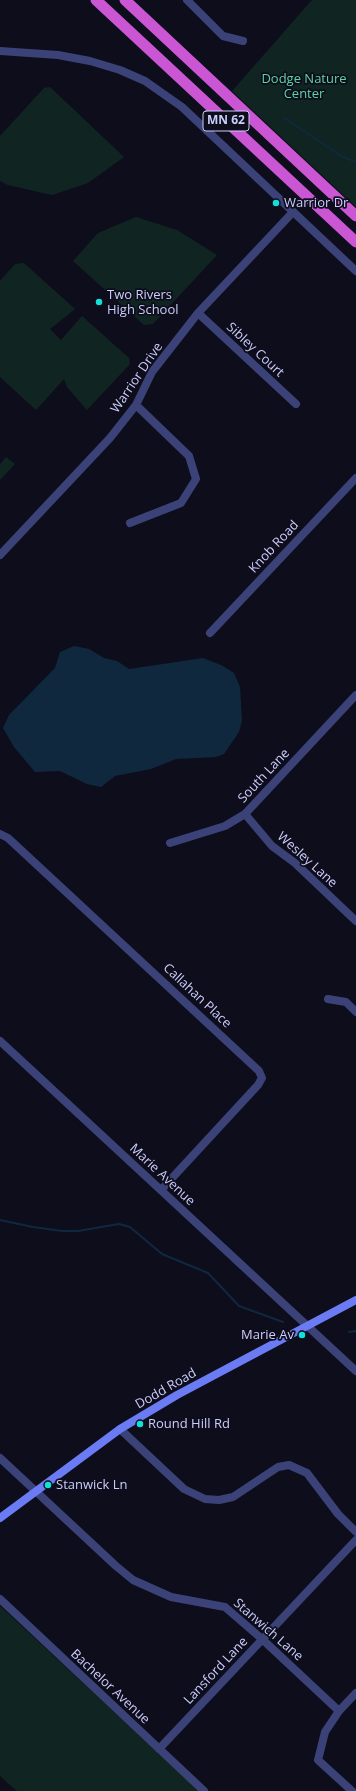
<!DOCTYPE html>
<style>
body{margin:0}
canvas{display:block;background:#0d0d1c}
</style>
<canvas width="356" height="1791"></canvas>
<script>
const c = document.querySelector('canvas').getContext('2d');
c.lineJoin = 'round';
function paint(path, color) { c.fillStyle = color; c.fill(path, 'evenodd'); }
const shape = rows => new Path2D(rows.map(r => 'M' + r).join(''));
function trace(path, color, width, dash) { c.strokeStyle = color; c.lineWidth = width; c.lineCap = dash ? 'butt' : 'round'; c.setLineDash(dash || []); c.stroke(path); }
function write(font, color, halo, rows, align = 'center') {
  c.font = font + ' "Open Sans",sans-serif'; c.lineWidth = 3.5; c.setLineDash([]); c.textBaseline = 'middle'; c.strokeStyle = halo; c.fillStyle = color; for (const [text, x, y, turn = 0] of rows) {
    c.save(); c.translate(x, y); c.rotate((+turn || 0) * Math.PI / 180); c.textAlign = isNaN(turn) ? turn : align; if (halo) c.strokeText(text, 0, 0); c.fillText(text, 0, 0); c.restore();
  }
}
const green = shape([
 [312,0,356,0,356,207,232,91],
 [50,87,124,157,88,183,52,195,8,185,0,181,0,136,44,88],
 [136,217,177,230,217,255,153,324,144,325,73,261,98,233],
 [24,263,75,309,50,329,61,340,82,316,129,358,130,364,87,410,67,387,64,379,36,410,0,377,0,281,15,264],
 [6,457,15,464,0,480,0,464],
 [0,1606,199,1791,17,1791,0,1776]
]);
const water = shape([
 [74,646,89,649,104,658,117,661,129,669,203,658,221,665,234,673,240,687,242,720,239,732,224,754,216,757,176,759,151,769,115,776,101,787,87,784,60,771,35,772,14,747,3,728,9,715,55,668,60,652]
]);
const stream = shape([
 [284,118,341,156,356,162],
 [0,1220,33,1227,62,1231,78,1231,119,1224,130,1227,162,1254,208,1273,239,1306,283,1322],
 [349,1332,356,1331]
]);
const minor = shape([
 [187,0,223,36,243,41],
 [198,313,296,404],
 [130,523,181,503,196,479,189,456,136,405],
 [0,555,110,438,136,405,152,372,198,313,293,212],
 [210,633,356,478],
 [245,814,272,846,295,863,356,921],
 [0,834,8,838,259,1071,262,1078,258,1085,161,1190],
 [170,843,225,826,245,814,356,695],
 [328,999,346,1002,356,1012],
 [120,1429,184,1489,205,1499,219,1500,233,1497,278,1467,289,1465,307,1473,338,1514,356,1532],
 [0,1458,116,1566,133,1580,171,1597,225,1607,262,1639,339,1711],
 [0,1599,204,1791],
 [159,1749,356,1540],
 [352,1791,318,1760,325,1732,339,1711,356,1693]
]);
const tertiary = shape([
 [0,51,58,55,90,61,120,70,145,81,182,107,356,271],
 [0,1041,356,1371]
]);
const secondary = shape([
 [0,1518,120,1429,177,1395,356,1300]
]);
const trunk = shape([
 [96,0,356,242],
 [125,0,356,216]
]);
const markers = [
 [276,203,4,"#11e1d7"],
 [99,302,4,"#11e1d7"],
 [302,1335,4,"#11e1d7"],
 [140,1424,4,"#11e1d7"],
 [48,1485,4,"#11e1d7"]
];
const shields = [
 [226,121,46]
];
const shieldNames = [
 ["MN 62",226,121]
];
const parkNames = [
 ["Dodge Nature",304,79],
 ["Center",304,94]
];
const poiNames = [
 ["Warrior Dr",284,203],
 ["Two Rivers",107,295],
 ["High School",107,310],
 ["Marie Av",294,1335,"right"],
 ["Round Hill Rd",148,1424],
 ["Stanwick Ln",56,1485]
];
const streetNames = [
 ["Sibley Court",255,350,43],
 ["Warrior Drive",137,378,-56],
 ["Knob Road",274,547,-47],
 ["South Lane",264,776,-47],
 ["Wesley Lane",307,860,42],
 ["Callahan Place",197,996,43],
 ["Marie Avenue",162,1175,43],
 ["Dodd Road",166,1389,-30],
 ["Stanwich Lane",268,1630,41],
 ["Lansford Lane",216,1671,-47],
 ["Bachelor Avenue",110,1687,43]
];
paint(green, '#102521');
paint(water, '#0f283e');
trace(stream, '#0f283e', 2);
trace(minor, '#3b4277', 8);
trace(tertiary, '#3b4277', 8);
trace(secondary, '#6a7bf4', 8);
trace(trunk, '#ca56d4', 11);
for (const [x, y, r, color] of markers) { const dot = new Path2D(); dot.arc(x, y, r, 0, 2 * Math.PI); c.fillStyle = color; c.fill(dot); trace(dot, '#0d0d1c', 1.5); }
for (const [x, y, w] of shields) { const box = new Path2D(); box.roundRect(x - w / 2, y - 10, w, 20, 3); c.fillStyle = '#0d0d1c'; c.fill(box); trace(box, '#cbcdfb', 1); }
write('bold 12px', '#cbcdfb', null, shieldNames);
write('13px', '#5ed4a5', '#0d0d1c', parkNames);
write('13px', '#cbcdfb', '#0d0d1c', poiNames, 'left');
write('13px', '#cbcdfb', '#0d0d1c', streetNames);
</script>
